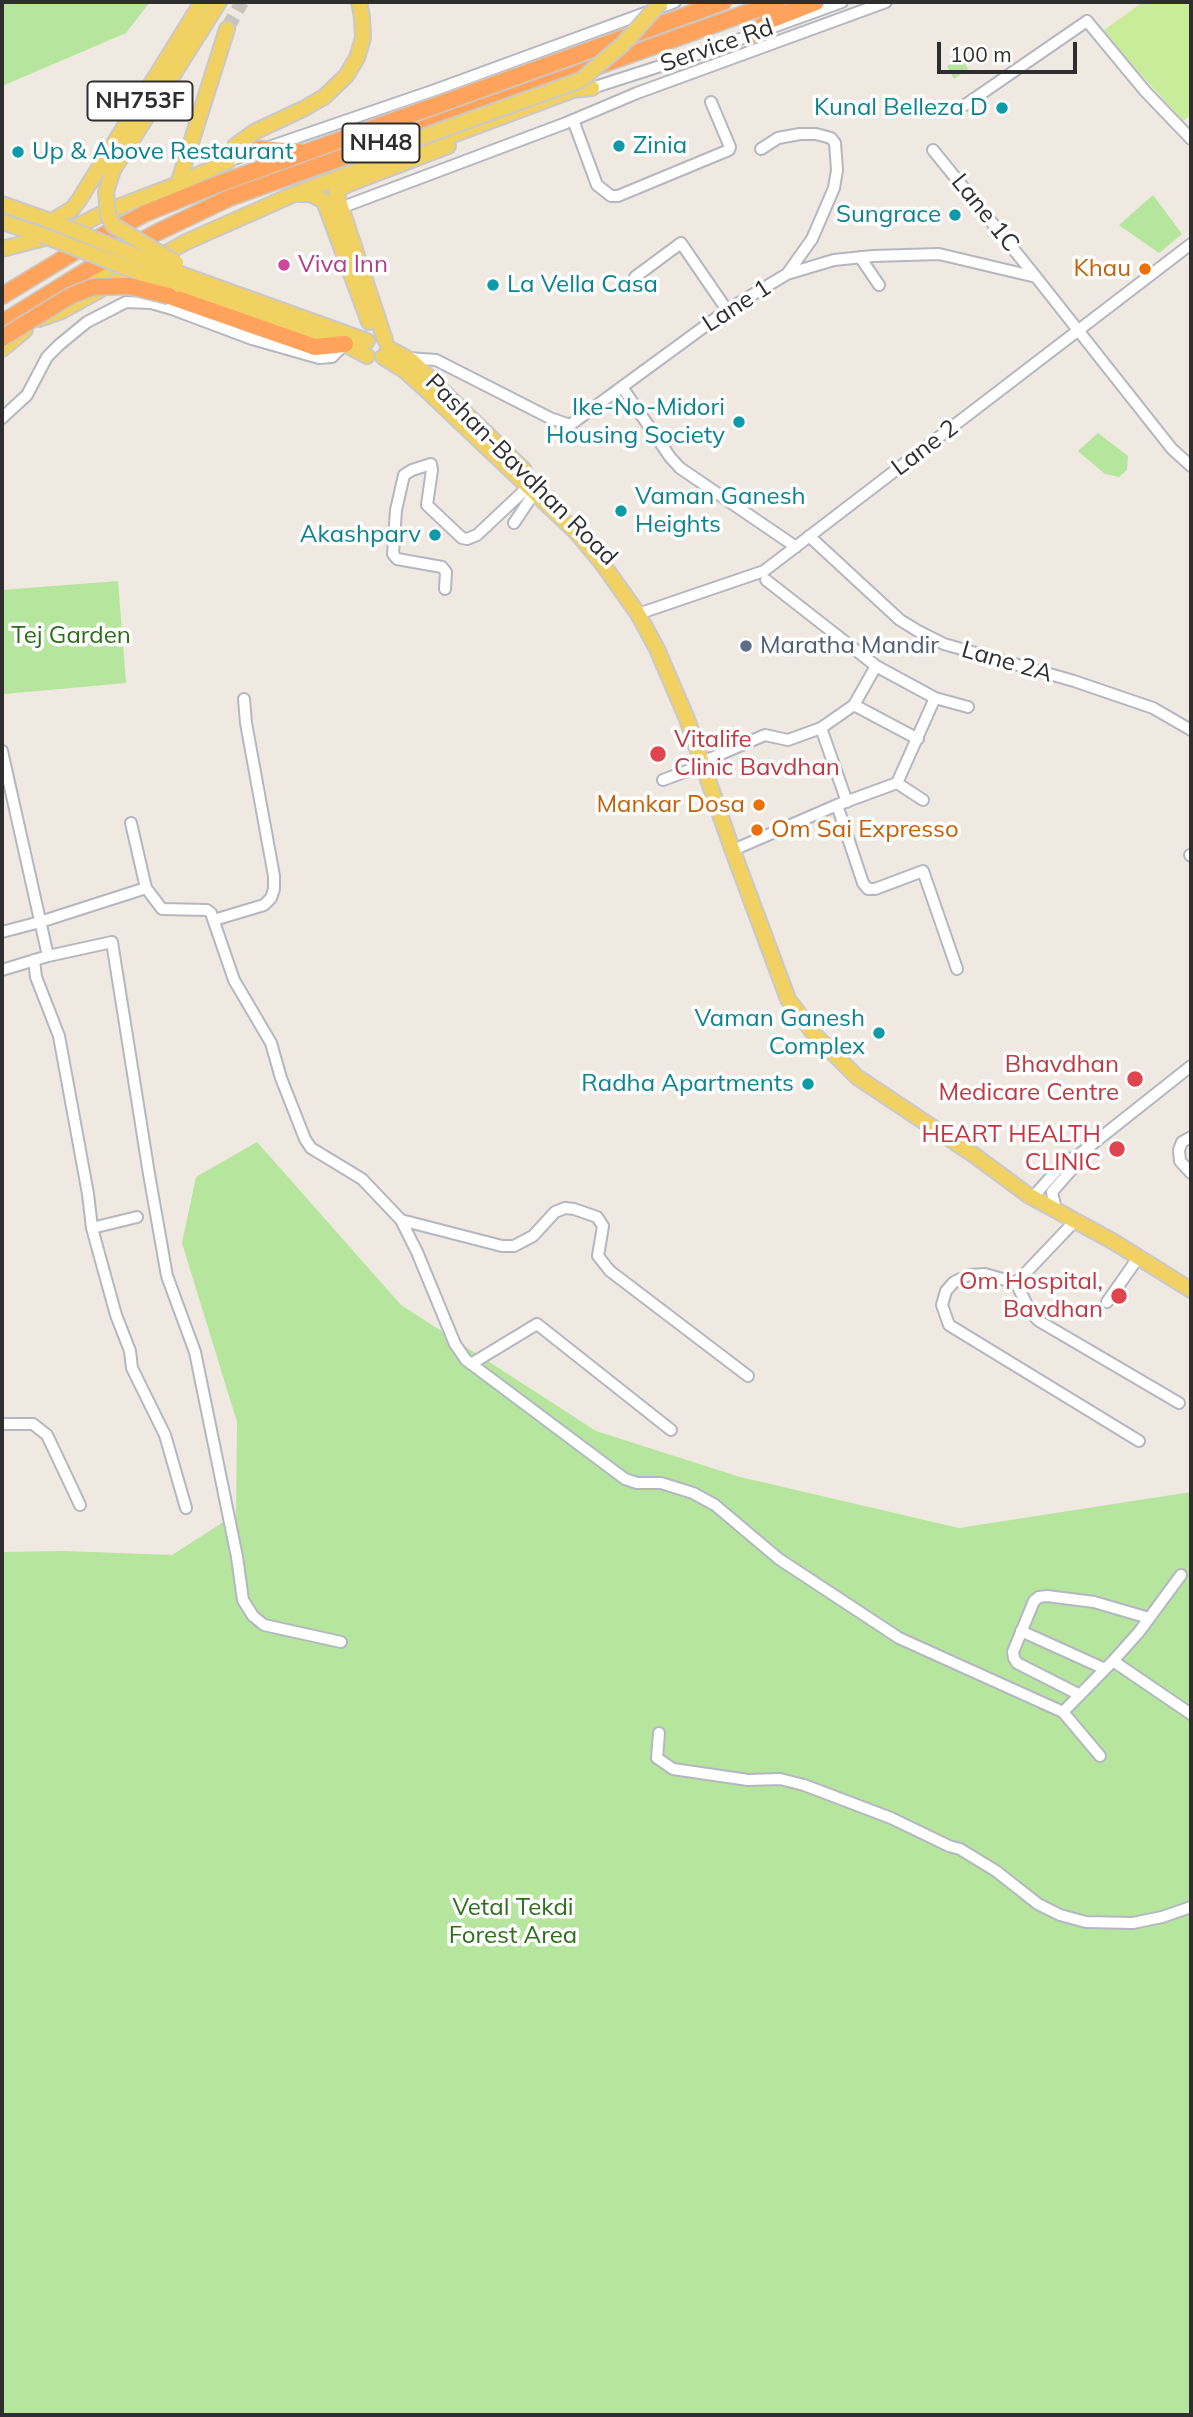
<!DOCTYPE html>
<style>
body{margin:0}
#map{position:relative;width:1193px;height:2417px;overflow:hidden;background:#efe9e1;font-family:Mulish,sans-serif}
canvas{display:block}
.frame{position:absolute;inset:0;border:4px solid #2e2e2e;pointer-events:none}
.scale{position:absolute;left:937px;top:42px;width:140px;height:32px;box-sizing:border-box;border:4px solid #2e2e2e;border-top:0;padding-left:9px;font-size:21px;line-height:24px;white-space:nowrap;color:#2e2e2e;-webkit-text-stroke:5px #fff;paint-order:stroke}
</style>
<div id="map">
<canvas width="1193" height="2417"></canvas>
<div class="frame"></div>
<div class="scale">100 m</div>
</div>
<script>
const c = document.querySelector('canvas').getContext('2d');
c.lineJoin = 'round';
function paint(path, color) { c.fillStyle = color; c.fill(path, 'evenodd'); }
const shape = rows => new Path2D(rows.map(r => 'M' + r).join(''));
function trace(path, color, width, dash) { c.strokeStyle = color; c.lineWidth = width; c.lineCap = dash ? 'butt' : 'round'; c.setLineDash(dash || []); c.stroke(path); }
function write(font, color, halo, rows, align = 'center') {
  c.font = font + ' Mulish,sans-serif'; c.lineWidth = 7; c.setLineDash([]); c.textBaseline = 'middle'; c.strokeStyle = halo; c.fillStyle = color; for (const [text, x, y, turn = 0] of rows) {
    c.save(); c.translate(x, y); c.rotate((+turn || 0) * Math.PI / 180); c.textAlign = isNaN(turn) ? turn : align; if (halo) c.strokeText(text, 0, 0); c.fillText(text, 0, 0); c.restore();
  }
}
const green = shape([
 [2,2,150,2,126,33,2,86],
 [962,58,968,69,954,79,947,66],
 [1153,195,1182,234,1159,253,1119,225],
 [1098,433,1128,456,1127,470,1119,477,1105,474,1078,451],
 [118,581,126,683,4,694,2,590],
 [257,1142,401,1305,596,1431,740,1477,959,1528,1191,1492,1191,2415,2,2415,2,1552,64,1551,172,1555,236,1514,237,1422,182,1243,196,1177]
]);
const pitch = shape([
 [1143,2,1191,2,1191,115,1183,121,1125,57,1104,30]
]);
const majorTunnel = shape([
 [227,29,242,2]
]);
const minor = shape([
 [592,88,707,51,842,2],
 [965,105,1087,21,1145,91,1191,139],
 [573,120,597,185,611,196,618,196,729,150,730,147,711,102],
 [761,149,778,138,800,134,816,134,831,138,835,143,837,170,834,188,812,239,787,274],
 [933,150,1036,277],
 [228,161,435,90,675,2],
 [335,210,566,123,637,93,886,2],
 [860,257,879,285],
 [635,277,681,243,727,310],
 [408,358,436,360,550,418,570,425,727,310,787,274,834,260,873,256,939,254,1036,277,1172,449,1191,466],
 [622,387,670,457,680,468,796,547],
 [2,418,27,395,47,357,59,345,87,322,126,302,151,303,172,309,252,339,319,358,332,357,345,344],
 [514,523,534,493],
 [809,536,900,620,918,631,944,644,1074,681,1153,708,1191,730],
 [766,580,876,666,935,698,968,707],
 [445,589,446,572,442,567,397,559,393,554,396,510,404,475,412,470,431,464,432,470,427,505,462,538,467,539,477,535,528,487],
 [638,614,764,571,1191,244],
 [854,705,918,739],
 [821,728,847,802],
 [2,751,48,956,2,970],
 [709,759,765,735,788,740,821,728,854,705,876,666],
 [663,780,703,765],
 [897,783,923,800],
 [837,805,863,883,868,889,875,889,923,871,957,969],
 [740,847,837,805,897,783,935,698],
 [1190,855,1191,856],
 [146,888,162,909,207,910,211,913,234,980,271,1043,281,1078,305,1139,311,1148,362,1179,401,1220,417,1252,455,1344,466,1360,625,1479,637,1483,661,1483,693,1493,715,1505,779,1559,899,1638,1063,1712,1100,1756],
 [214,920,264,905,271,898,274,889,274,876,246,723,244,699],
 [2,932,40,922,146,888,131,823],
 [48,956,112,942,149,1174,167,1276,195,1352,237,1557,243,1600,253,1616,264,1625,341,1642],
 [34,960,36,977,59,1036,88,1194,92,1228,103,1268,116,1315,130,1351,132,1368,165,1435,186,1508],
 [1191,1137,1182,1142,1179,1150,1180,1161,1191,1173],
 [1033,1197,1066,1160,1076,1157,1191,1066],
 [1056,1210,1052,1192,1074,1167,1076,1157],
 [401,1220,502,1246,514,1246,533,1236,555,1212,565,1208,574,1209,597,1217,603,1226,598,1256,610,1271,748,1376],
 [92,1228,137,1217],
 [1016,1283,1075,1221],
 [1107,1302,1138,1258],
 [471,1364,537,1324,671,1430],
 [2,1424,33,1424,47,1435,80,1505],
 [1139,1441,949,1325,942,1305,946,1291,954,1282,969,1275,985,1274,1016,1283,1031,1313,1039,1321,1179,1403],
 [1021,1631,1105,1669],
 [1113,1661,1139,1632,1181,1575],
 [1080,1695,1017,1663,1014,1658,1013,1652,1034,1601,1039,1597,1047,1596,1094,1602,1149,1618],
 [1063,1712,1113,1661,1191,1714],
 [659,1733,657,1758,673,1769,748,1780,780,1779,804,1785,891,1818,949,1846,960,1849,996,1871,1038,1904,1060,1915,1086,1922,1133,1923,1162,1917,1191,1907]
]);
const major = shape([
 [178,184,227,29],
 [106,192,113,170,219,2],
 [300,194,310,194,324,201,369,322],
 [2,204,59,224],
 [52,221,72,209,79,200,202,2],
 [2,222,42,235],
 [2,249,64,233,105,212,178,184,228,161,235,146,254,132,303,109,324,97,346,76,357,58,363,38,362,17,359,2],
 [175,272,367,341],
 [174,286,345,344,367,356],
 [77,289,120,259],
 [39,319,62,311,186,242,292,195,573,90,592,88],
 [385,340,336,192,346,185,448,146],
 [388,348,412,361,524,470],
 [2,349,25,330],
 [383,357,404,370,423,387,576,532,602,563,638,614,657,649,687,719,731,846,788,999,814,1034,857,1077,974,1155,1028,1195,1114,1242,1191,1290]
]);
const highway = shape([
 [750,36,770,20,816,2],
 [259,149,299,152],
 [2,296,89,243,146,213,218,184,723,2],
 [169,296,315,347,345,344],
 [2,323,89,269,158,232,229,198,777,2]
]);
const majorBridge = shape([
 [372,155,581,80,623,44,661,2],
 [106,192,108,215,113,225,176,263],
 [63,226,175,272],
 [42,235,174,286]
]);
const highwayBridge = shape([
 [2,338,70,296,93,287,129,286,169,296]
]);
const markers = [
 [1002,108,7,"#0f9aa8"],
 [619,146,7,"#0f9aa8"],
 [18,152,7,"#0f9aa8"],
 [955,215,7,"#0f9aa8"],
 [284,265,7,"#d1479c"],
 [1145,269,7,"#e8710a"],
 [493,285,7,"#0f9aa8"],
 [739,422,7,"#0f9aa8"],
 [621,511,7,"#0f9aa8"],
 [435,535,7,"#0f9aa8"],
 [746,646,7,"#5c6f8a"],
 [658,754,9,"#e0444e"],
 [759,805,7,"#e8710a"],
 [757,830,7,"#e8710a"],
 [879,1033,7,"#0f9aa8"],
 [1135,1079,9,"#e0444e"],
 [808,1084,7,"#0f9aa8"],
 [1117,1149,9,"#e0444e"],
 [1119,1296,9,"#e0444e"]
];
const shields = [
 [140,101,105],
 [381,143,77]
];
const shieldNames = [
 ["NH753F",140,101],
 ["NH48",381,143]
];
const streetNames = [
 ["Service Rd",717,46,-19],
 ["Lane 1C",985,213,51],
 ["Lane 1",737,306,-33],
 ["Lane 2",925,448,-37],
 ["Pashan-Bavdhan Road",521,470,45],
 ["Lane 2A",1007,662,16]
];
const cultureNames = [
 ["Kunal Belleza D",988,108],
 ["Zinia",633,146,"left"],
 ["Up & Above Restaurant",32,152,"left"],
 ["Sungrace",941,215],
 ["La Vella Casa",507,285,"left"],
 ["Ike-No-Midori",725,408],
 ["Housing Society",725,436],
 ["Vaman Ganesh",635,497,"left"],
 ["Heights",635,525,"left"],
 ["Akashparv",421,535],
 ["Vaman Ganesh",865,1019],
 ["Complex",865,1047],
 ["Radha Apartments",794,1084]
];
const hotelNames = [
 ["Viva Inn",298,265]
];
const foodNames = [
 ["Khau",1131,269],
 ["Mankar Dosa",745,805],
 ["Om Sai Expresso",771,830,"left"]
];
const parkNames = [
 ["Tej Garden",71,636],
 ["Vetal Tekdi",513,1908],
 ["Forest Area",513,1936]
];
const serviceNames = [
 ["Maratha Mandir",760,646]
];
const healthNames = [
 ["Vitalife",674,740,"left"],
 ["Clinic Bavdhan",674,768,"left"],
 ["Bhavdhan",1119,1065],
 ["Medicare Centre",1119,1093],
 ["HEART HEALTH",1101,1135],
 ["CLINIC",1101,1163],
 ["Om Hospital,",1103,1282],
 ["Bavdhan",1103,1310]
];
paint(green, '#b6e59e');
paint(pitch, '#c9ec9a');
trace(majorTunnel, '#c8c4bd', 14, [14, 7]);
trace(minor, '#b4b7c1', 14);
trace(major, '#c9c9c9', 18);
trace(highway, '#c9c9c9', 19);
trace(minor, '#fff', 10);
trace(major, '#f2d163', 14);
trace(highway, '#ffa35c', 16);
trace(majorBridge, '#c9c9c9', 18, []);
trace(highwayBridge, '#c9c9c9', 19, []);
trace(majorBridge, '#f2d163', 14);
trace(highwayBridge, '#ffa35c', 16);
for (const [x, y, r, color] of markers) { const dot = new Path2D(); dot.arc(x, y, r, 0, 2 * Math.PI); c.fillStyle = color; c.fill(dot); trace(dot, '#fff', 2.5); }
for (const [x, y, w] of shields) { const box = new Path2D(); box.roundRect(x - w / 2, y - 19.5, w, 39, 5); c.fillStyle = '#fff'; c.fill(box); trace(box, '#2e2e2e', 2); }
write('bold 23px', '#2e2e2e', null, shieldNames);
write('24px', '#2e2e2e', '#fff', streetNames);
write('24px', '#0d838f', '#fff', cultureNames, 'right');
write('24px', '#b23c85', '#fff', hotelNames, 'left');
write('24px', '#c56008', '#fff', foodNames, 'right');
write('24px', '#2c6e1b', '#fff', parkNames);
write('24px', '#4e5e75', '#fff', serviceNames, 'left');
write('24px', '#be3a42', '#fff', healthNames, 'right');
</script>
